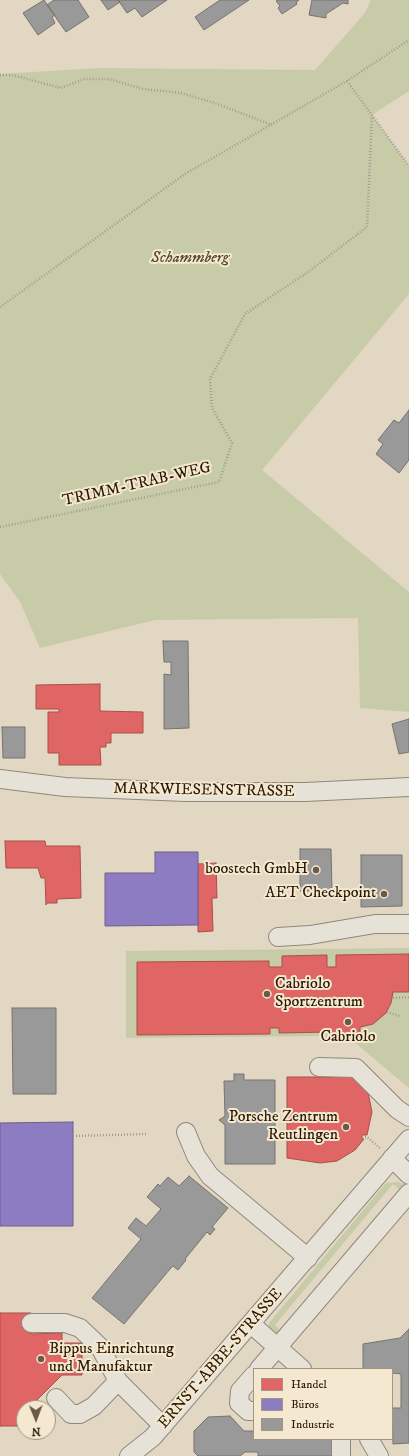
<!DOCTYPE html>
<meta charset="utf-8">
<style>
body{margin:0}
#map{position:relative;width:409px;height:1456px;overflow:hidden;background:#e1d7c3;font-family:"IM FELL DW Pica",serif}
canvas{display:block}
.legend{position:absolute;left:253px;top:1368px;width:140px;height:72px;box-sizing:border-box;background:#f4e8d0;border:1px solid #a3957e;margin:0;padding:5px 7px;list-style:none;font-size:12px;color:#2a1803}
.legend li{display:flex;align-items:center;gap:8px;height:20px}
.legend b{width:20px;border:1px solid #a3957e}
.north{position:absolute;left:16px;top:1400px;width:40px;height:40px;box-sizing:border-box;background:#f4e8d0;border:1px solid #a3957e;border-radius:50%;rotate:179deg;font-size:11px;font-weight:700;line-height:16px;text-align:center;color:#2a1803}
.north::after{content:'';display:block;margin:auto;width:14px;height:18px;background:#6a5b46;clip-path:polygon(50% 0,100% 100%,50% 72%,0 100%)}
</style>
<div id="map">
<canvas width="409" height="1456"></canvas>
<ul class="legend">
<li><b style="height:11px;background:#e06666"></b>Handel</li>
<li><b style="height:11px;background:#8e7cc3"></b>Büros</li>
<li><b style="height:11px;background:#999"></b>Industrie</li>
</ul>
<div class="north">N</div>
</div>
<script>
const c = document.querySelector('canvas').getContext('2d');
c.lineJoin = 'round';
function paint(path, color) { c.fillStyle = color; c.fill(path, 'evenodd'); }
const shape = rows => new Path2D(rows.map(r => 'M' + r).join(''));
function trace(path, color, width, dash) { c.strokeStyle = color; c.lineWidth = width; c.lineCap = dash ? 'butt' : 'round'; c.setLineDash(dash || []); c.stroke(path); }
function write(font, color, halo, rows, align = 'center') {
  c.font = font + ' "IM FELL DW Pica",serif'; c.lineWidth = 4; c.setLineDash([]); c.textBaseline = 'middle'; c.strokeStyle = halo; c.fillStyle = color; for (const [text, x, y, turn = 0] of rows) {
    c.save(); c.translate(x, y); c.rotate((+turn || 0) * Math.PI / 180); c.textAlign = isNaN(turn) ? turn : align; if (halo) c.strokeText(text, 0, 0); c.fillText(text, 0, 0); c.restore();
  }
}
const green = shape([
 [371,0,409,0,409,91,372,115,409,166,409,294,262,470,409,592,409,712,360,708,358,618,155,620,40,648,20,602,0,574,0,74,98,68,315,70,365,13],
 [409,948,409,1088,353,1041,320,1041,320,1036,126,1038,126,951],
 [399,1182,404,1185,401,1191,393,1184,275,1325,282,1332,277,1335,268,1329,269,1323,386,1183]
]);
const shops = shape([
 [100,684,100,711,143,712,143,733,111,733,111,743,106,743,106,747,100,747,101,765,59,765,59,753,48,753,48,712,59,712,59,709,36,709,36,685,100,684],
 [5,841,45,841,46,846,80,846,81,898,57,899,57,903,47,903,46,905,45,878,41,878,38,868,6,868,5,841],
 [216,863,217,898,212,898,213,931,198,932,198,864,216,863],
 [409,954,409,992,393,992,391,1003,386,1013,373,1024,360,1027,360,1038,330,1039,330,1032,279,1033,279,1028,270,1028,270,1034,137,1035,137,962,269,961,269,967,282,967,282,956,327,955,327,967,336,967,336,955,409,954],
 [332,1074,362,1074,369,1097,372,1112,367,1135,362,1135,362,1139,364,1139,355,1150,337,1161,320,1163,287,1158,287,1077,332,1077,332,1074],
 [0,1313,31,1313,31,1334,62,1333,62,1343,82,1343,82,1375,62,1375,32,1405,32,1408,24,1408,24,1426,0,1426,0,1313]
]);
const offices = shape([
 [155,852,198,852,198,925,105,926,105,873,155,873,155,852],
 [73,1122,73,1226,0,1226,0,1123,73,1122]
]);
const industry = shape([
 [44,0,55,15,52,17,55,23,38,35,23,13,44,0],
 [54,0,78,0,89,17,66,32,47,5,54,0],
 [101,0,118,0,120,2,108,10,101,0],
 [118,0,167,0,142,17,135,8,127,13,118,0],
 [220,0,249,0,204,30,195,17,220,0],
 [278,0,299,0,296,2,297,4,282,14,278,8,280,6,276,1,278,0],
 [312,0,348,0,348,4,343,3,326,14,326,18,309,15,312,0],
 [409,410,409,460,399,473,376,454,383,444,378,440,394,420,399,423,409,410],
 [163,641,188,641,189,728,164,729,164,674,171,675,171,662,164,662,163,641],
 [409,719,409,752,399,754,392,724,409,719],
 [2,727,25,727,25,758,3,758,2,727],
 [300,849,331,849,332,891,300,891,300,849],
 [361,855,402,855,402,906,361,907,361,855],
 [12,1008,56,1008,56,1094,13,1094,12,1008],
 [234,1074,244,1074,244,1080,275,1080,275,1164,225,1164,225,1125,219,1120,225,1116,224,1081,234,1081,234,1074],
 [189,1176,228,1208,212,1227,215,1229,210,1235,207,1232,185,1259,186,1260,178,1270,173,1266,170,1269,124,1324,92,1298,141,1239,128,1228,136,1218,146,1226,161,1209,147,1197,158,1184,160,1186,168,1177,179,1186,189,1176],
 [409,1329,409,1443,393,1444,392,1408,401,1408,401,1374,392,1373,392,1369,363,1369,363,1344,400,1338,409,1329],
 [230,1416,244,1431,254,1431,254,1439,332,1439,332,1456,258,1456,258,1452,245,1452,240,1456,198,1456,194,1452,194,1431,208,1417,230,1416]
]);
const path = shape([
 [0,75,12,75,61,88,84,79,109,79,143,89,181,93,215,103,272,125],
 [347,81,409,166],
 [0,307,185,174,347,81,409,40],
 [0,527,219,482,232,443,212,408,210,379,245,314,308,272,367,227,372,115],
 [393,998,409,997],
 [387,1012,400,1016],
 [73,1136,146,1134],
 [362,1137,367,1137,381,1149]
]);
const minor = shape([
 [0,779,65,787,185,792,305,792,409,787],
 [278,937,310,935,375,924,409,924],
 [319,1067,356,1068,397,1109,409,1117],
 [186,1132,196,1156,210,1176,308,1258],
 [392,1158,409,1175],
 [31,1323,65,1323,80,1328,100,1347,118,1381],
 [251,1324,302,1369],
 [259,1369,409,1193],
 [254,1375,240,1391,239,1403,248,1411,254,1411],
 [56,1398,71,1414,80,1414,94,1406,118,1381,163,1426],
 [341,1439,341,1456],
 [369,1439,379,1456],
 [129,1456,153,1437,409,1139]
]);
const markers = [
 [316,870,4,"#6a5b46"],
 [384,894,4,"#6a5b46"],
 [267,994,4,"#6a5b46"],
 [348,1022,4,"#6a5b46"],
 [346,1127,4,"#6a5b46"],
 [41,1359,4,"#6a5b46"]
];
const parkNames = [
 ["Schammberg",190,259]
];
const streetNames = [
 ["TRIMM-TRAB-WEG",137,485,-13],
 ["MARKWIESENSTRASSE",204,791,1],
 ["ERNST-ABBE-STRASSE",221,1359,-49]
];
const poiNames = [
 ["boostech GmbH",308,870],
 ["AET Checkpoint",376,894],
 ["Cabriolo",275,985,"left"],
 ["Sportzentrum",275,1003,"left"],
 ["Cabriolo",348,1038,"center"],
 ["Porsche Zentrum",338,1118],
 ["Reutlingen",338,1136],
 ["Bippus Einrichtung",49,1350,"left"],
 ["und Manufaktur",49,1368,"left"]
];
paint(green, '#c8cba8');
paint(shops, '#e06666');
trace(shops, '#a94f48', 1);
paint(offices, '#8e7cc3');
trace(offices, '#705e89', 1);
paint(industry, '#999');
trace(industry, '#78726c', 1);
trace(minor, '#90887a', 20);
trace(path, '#a29c93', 2.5, [1, 2]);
trace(minor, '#e7e2d8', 18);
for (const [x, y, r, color] of markers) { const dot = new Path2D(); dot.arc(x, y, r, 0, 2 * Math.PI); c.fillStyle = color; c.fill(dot); trace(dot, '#f4e8d0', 1.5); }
write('italic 16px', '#534b2e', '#f4e8d0', parkNames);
write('16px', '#2a1803', '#f4e8d0', streetNames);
write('16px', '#2a1803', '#f4e8d0', poiNames, 'right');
</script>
